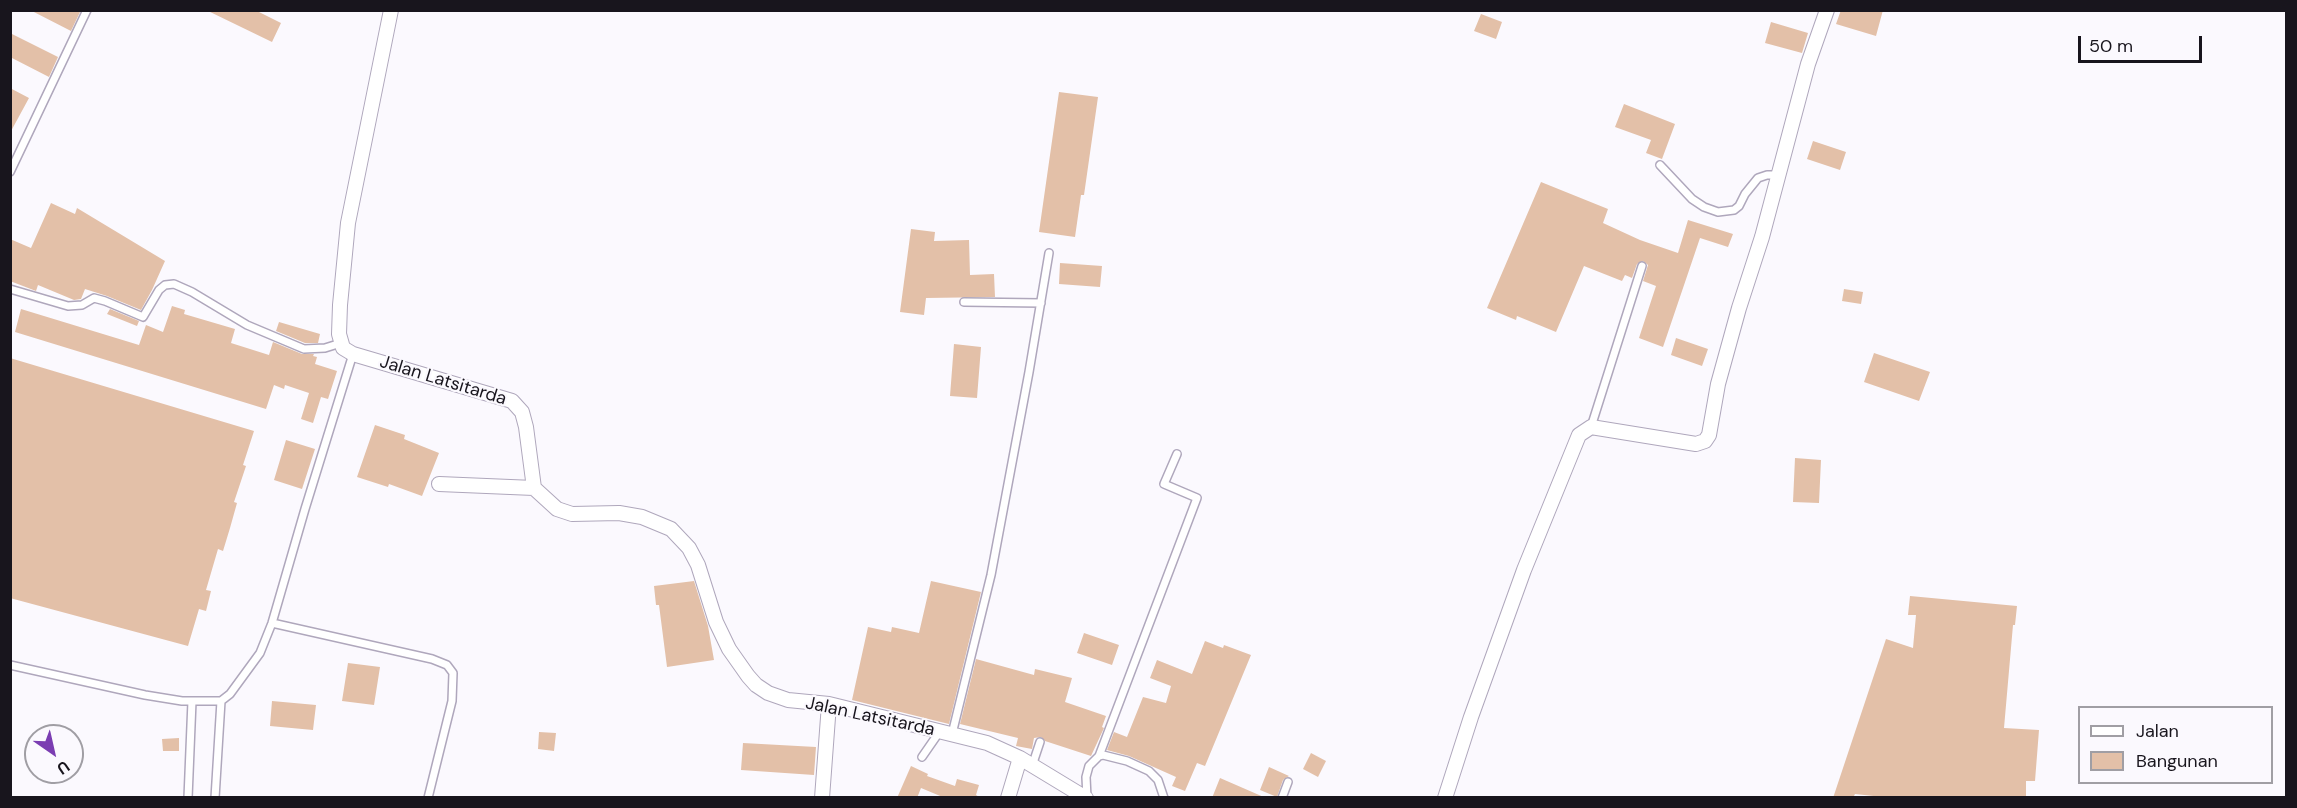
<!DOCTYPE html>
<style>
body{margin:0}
#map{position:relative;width:2297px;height:808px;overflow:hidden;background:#fbf9fe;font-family:"DM Sans",sans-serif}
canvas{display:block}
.frame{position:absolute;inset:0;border:12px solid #18151d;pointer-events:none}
.legend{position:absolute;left:2078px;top:706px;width:195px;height:78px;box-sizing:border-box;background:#fbf9fe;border:2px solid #a09ea4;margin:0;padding:8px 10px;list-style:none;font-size:18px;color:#18151d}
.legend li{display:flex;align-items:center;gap:12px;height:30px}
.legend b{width:30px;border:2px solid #a09ea4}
.north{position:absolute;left:24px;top:724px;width:60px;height:60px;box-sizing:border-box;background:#fbf9fe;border:2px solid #a09ea4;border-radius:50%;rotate:146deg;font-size:16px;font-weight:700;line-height:24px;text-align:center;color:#18151d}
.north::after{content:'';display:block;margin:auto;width:21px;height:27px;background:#7b3db2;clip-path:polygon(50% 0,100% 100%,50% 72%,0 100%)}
.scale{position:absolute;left:2078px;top:36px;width:124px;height:27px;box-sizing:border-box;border:3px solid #18151d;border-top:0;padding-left:8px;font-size:18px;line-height:21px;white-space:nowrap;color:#18151d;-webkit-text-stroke:4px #fbf9fe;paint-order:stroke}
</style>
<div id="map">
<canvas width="2297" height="808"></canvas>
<div class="frame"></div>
<ul class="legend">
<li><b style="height:8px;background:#fff"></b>Jalan</li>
<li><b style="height:16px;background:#e3c0a8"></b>Bangunan</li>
</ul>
<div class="north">U</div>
<div class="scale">50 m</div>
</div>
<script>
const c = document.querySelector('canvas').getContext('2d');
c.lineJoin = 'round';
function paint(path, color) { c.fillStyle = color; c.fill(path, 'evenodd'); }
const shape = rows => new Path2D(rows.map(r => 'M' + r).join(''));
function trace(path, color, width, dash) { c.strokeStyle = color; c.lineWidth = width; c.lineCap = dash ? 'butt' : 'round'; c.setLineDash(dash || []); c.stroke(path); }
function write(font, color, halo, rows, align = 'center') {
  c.font = font + ' "DM Sans",sans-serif'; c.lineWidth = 4.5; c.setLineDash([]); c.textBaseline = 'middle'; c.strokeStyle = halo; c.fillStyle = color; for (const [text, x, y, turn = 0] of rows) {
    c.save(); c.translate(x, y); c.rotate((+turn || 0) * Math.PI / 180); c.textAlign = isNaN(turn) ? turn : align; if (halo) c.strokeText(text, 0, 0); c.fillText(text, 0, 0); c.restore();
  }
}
const building = shape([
 [30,10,76,10,80,12,71,31],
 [206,10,255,10,281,23,272,42],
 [1841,10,1883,10,1876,36,1836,24],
 [1481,14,1502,22,1496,39,1474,31],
 [1771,22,1808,33,1802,53,1765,43],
 [10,33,58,57,49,77,10,57],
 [10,88,29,98,10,133],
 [1059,92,1098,97,1084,195,1081,195,1075,237,1039,232],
 [1624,104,1675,124,1662,159,1646,153,1651,140,1615,127],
 [1813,141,1846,152,1840,170,1807,159],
 [1541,182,1608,209,1603,223,1640,240,1678,253,1688,220,1733,234,1728,247,1700,238,1663,347,1639,338,1656,286,1643,281,1648,265,1643,261,1637,264,1632,278,1625,275,1622,281,1584,266,1556,332,1517,316,1516,320,1487,308],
 [51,203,75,214,77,208,165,261,152,290,141,310,107,296,85,289,81,299,74,300,38,285,36,291,10,281,10,239,31,248],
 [911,229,935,232,934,241,969,240,970,275,994,274,995,297,926,298,924,315,900,312],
 [1060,263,1102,266,1100,287,1059,284],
 [1844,289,1863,292,1861,304,1842,301],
 [172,306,185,310,184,314,235,329,231,343,269,355,273,342,302,354,314,354,313,356,317,357,315,364,337,371,328,399,321,397,313,423,301,419,309,393,285,385,284,389,274,385,266,409,15,332,21,309,139,345,146,325,163,332],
 [110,309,139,321,137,326,107,314],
 [279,322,320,334,318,343,305,343,276,331],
 [1676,338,1708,349,1702,366,1671,355],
 [954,344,981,347,977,398,950,396],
 [1874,353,1930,372,1919,401,1864,382],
 [10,358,254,431,243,465,246,466,234,502,237,503,230,528,223,551,218,549,206,590,211,591,206,611,199,609,188,646,10,598],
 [375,425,405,435,404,439,439,453,422,496,389,484,388,487,357,477],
 [286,440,315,449,302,489,274,480],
 [1795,458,1821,460,1819,503,1793,502],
 [694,581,708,626,714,660,667,667,659,605,656,605,654,586],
 [931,581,981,592,949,724,852,700,868,627,891,632,892,627,919,633],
 [1910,596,2017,606,2015,625,2013,625,2004,728,2039,730,2035,781,2026,781,2026,798,1892,798,1855,794,1853,798,1833,798,1886,639,1913,648,1916,615,1908,615],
 [1084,633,1119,645,1112,665,1077,653],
 [1205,641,1223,648,1224,645,1251,655,1205,766,1197,763,1185,791,1172,786,1176,777,1129,756,1107,750,1114,732,1127,737,1143,697,1166,703,1171,686,1150,678,1157,660,1192,674],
 [976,659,1034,675,1035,669,1072,678,1065,702,1106,716,1102,727,1104,728,1091,756,1045,741,1041,737,1034,738,1032,749,1016,746,1018,738,960,724],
 [348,663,380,667,374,705,342,701],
 [272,701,316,705,313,730,270,726],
 [539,732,556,733,554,751,538,749],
 [179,738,179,751,163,751,162,739],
 [743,743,816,747,814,775,741,770],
 [1311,753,1326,761,1318,777,1303,769],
 [911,766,928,774,927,776,955,786,957,779,979,785,976,795,981,798,945,798,921,788,917,798,897,798],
 [1269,767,1289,776,1283,780,1277,797,1260,790],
 [1220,778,1266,798,1212,798]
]);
const service = shape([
 [1660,165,1692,199,1704,207,1718,212,1734,210,1739,206,1745,194,1758,178,1767,175,1779,175],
 [10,172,87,10],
 [10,289,68,306,82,305,94,298,105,301,143,317,159,290,165,285,174,284,192,292,247,325,304,349,325,348,341,343],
 [964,302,1041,303],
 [1591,427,1642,266],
 [272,623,432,659,447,665,453,673,452,701,428,798],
 [10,665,145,695,182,701,221,701,230,694,260,653,272,623,305,509,353,354],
 [952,734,991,575,1029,372,1049,253],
 [1099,756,1197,498,1164,484,1177,454],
 [922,757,940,731],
 [1032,766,1040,742],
 [188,798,192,701],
 [215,798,221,701],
 [1087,798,1086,777,1089,766,1099,756,1103,755,1127,761,1149,771,1158,780,1164,798],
 [1282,798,1288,782]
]);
const minor = shape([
 [391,10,348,223,340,305,339,334,343,348,353,354,512,401,522,412,526,427,534,488,557,509,572,514,619,513,642,517,671,529,689,548,698,565,716,622,729,649,748,676,756,685,768,693,788,700,829,704,987,743,1020,758,1086,798],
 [439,484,534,488],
 [822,798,829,704],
 [1008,798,1020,758],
 [1445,798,1471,717,1524,570,1579,435,1591,427,1696,444,1705,441,1709,435,1718,384,1739,308,1762,237,1808,64,1827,10]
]);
const streetNames = [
 ["Jalan Latsitarda",443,381,17],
 ["Jalan Latsitarda",870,717,12]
];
paint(building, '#e3c0a8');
trace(service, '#afa7bc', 10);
trace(minor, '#afa7bc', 16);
trace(service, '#fff', 7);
trace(minor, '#fff', 14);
write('18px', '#18151d', '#fbf9fe', streetNames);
</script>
